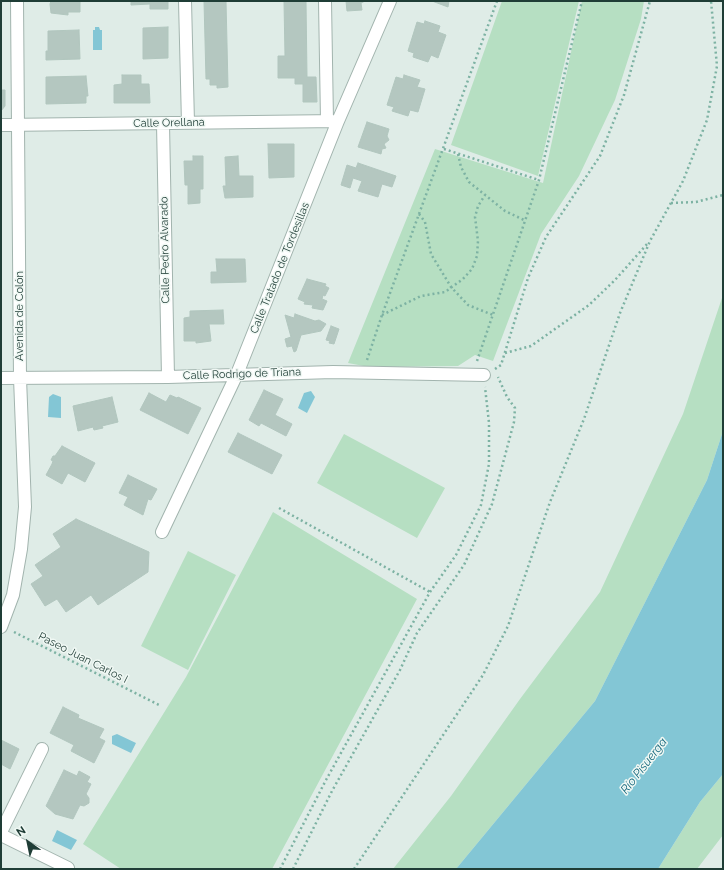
<!DOCTYPE html>
<meta charset="utf-8">
<style>
body{margin:0}
#map{position:relative;width:724px;height:870px;overflow:hidden;background:#dfece7;font-family:Raleway,sans-serif}
canvas{display:block}
.frame{position:absolute;inset:0;border:2px solid #1f3d36;pointer-events:none}
.north{position:absolute;left:8px;top:822px;width:40px;height:40px;-webkit-text-stroke:3px #f0f8f4;paint-order:stroke;rotate:327deg;font-size:11px;font-weight:700;line-height:16px;text-align:center;color:#1f3d36}
.north::after{content:'';display:block;margin:auto;width:14px;height:18px;background:#1f3d36;clip-path:polygon(50% 0,100% 100%,50% 72%,0 100%)}
</style>
<div id="map">
<canvas width="724" height="870"></canvas>
<div class="frame"></div>
<div class="north">N</div>
</div>
<script>
const c = document.querySelector('canvas').getContext('2d');
c.lineJoin = 'round';
function paint(path, color) { c.fillStyle = color; c.fill(path, 'evenodd'); }
const shape = rows => new Path2D(rows.map(r => 'M' + r).join(''));
function trace(path, color, width, dash) { c.strokeStyle = color; c.lineWidth = width; c.lineCap = dash ? 'butt' : 'round'; c.setLineDash(dash || []); c.stroke(path); }
function write(font, color, halo, rows, align = 'center') {
  c.font = font + ' Raleway,sans-serif'; c.lineWidth = 3; c.setLineDash([]); c.textBaseline = 'middle'; c.strokeStyle = halo; c.fillStyle = color; for (const [text, x, y, turn = 0] of rows) {
    c.save(); c.translate(x, y); c.rotate((+turn || 0) * Math.PI / 180); c.textAlign = isNaN(turn) ? turn : align; if (halo) c.strokeText(text, 0, 0); c.fillText(text, 0, 0); c.restore();
  }
}
const green = shape([
 [502,1,579,1,538,176,451,145],
 [582,1,644,1,641,19,615,100,579,176,541,234,493,361,475,355,458,366,369,367,348,363,435,149,543,183],
 [723,295,723,431,707,480,595,701,456,869,393,869,451,796,520,699,600,592,683,414],
 [344,434,445,488,417,538,317,483],
 [273,512,417,599,272,869,121,869,83,844,186,677],
 [188,551,236,575,188,670,141,646],
 [723,774,723,835,697,869,658,869,700,802]
]);
const water = shape([
 [95,27,99,27,100,30,102,30,102,50,93,50,93,30,95,30],
 [311,391,315,397,307,413,298,408,304,393],
 [53,394,61,397,61,418,48,417,49,397],
 [723,431,723,774,700,802,658,869,456,869,595,701,707,480],
 [117,734,136,743,131,753,112,744,112,736],
 [57,830,77,840,71,850,52,841]
]);
const building = shape([
 [51,1,80,1,80,12,68,12,68,15,51,13,50,4,51,1],
 [131,1,168,1,168,9,150,9,150,4,131,5,131,1],
 [204,1,226,1,228,87,217,88,217,85,210,85,210,79,206,79,204,1],
 [284,1,306,1,307,77,316,77,317,102,303,102,303,84,295,84,295,78,278,78,278,56,285,56,284,1],
 [346,1,365,1,361,3,362,10,347,11,346,1],
 [432,1,449,1,448,7,432,1],
 [425,21,440,26,438,32,446,35,438,58,431,55,428,62,413,57,414,53,408,51,417,22,424,24,425,21],
 [168,27,168,58,143,59,143,28,168,27],
 [79,30,80,59,46,60,46,51,48,51,48,31,79,30],
 [122,75,141,75,141,84,149,84,150,103,114,103,114,85,122,84,122,75],
 [404,75,420,80,417,87,425,89,418,112,410,110,408,116,392,111,394,107,387,105,396,77,403,79,404,75],
 [86,76,88,96,86,96,86,103,46,104,46,77,86,76],
 [1,90,5,90,5,106,1,111,1,90],
 [367,122,389,129,387,136,389,140,384,144,386,148,382,149,381,154,358,147,367,122],
 [268,144,294,144,294,177,269,178,268,144],
 [193,156,203,156,203,189,200,189,200,203,188,204,188,185,185,185,184,161,193,161,193,156],
 [238,156,239,176,253,176,253,197,225,198,223,186,226,186,225,157,238,156],
 [358,163,396,176,392,187,382,184,378,197,358,191,362,181,353,178,350,188,341,185,347,165,356,168,358,163],
 [216,259,245,259,246,282,211,283,211,272,217,272,216,259],
 [307,279,326,284,325,286,329,288,325,296,323,295,322,299,327,301,323,310,312,308,313,305,304,304,305,302,298,299,307,279],
 [223,310,224,324,209,324,211,341,196,343,196,341,184,341,184,318,190,317,190,311,223,310],
 [295,314,315,321,319,320,326,324,321,331,301,335,296,351,294,352,292,346,287,347,285,339,291,337,285,315,294,318,295,314],
 [331,326,339,329,334,344,329,343,330,341,326,340,331,326],
 [264,390,283,399,275,415,292,424,286,436,261,423,259,426,249,420,264,390],
 [149,393,166,402,170,395,177,398,178,397,201,408,188,434,140,410,149,393],
 [112,397,118,422,102,426,103,428,94,430,93,427,78,431,73,406,112,397],
 [238,433,282,455,272,474,228,452,238,433],
 [62,446,95,463,85,482,68,473,62,484,46,475,52,464,53,461,51,460,53,456,55,456,62,446],
 [128,475,157,489,151,500,148,499,143,515,124,505,128,497,119,493,128,475],
 [76,519,149,552,148,572,98,605,91,595,66,612,57,599,45,606,31,584,43,576,35,565,61,547,53,534,76,519],
 [63,707,79,715,78,718,104,729,99,738,105,741,94,763,71,751,74,745,50,733,63,707],
 [1,740,19,749,10,769,1,764,1,740],
 [64,770,77,776,79,771,90,777,87,782,91,784,86,794,89,798,89,803,84,806,80,805,73,819,55,814,46,806,64,770]
]);
const path = shape([
 [444,149,539,180],
 [458,154,461,167,469,182,505,211,524,220],
 [671,203,696,202,723,195],
 [419,214,425,222,431,254,451,287,468,305,493,315],
 [382,315,421,296,445,292,463,279,472,269,477,256,478,241,475,217,478,206,485,195],
 [505,353,531,346,589,305,615,280,648,243],
 [367,360,382,315,497,1],
 [477,361,539,180,582,1],
 [495,369,501,365,528,278,546,237,600,156,624,95,650,1],
 [279,508,430,592],
 [14,632,159,705],
 [280,869,326,780,430,592,456,555,481,505,489,464,489,423,485,387],
 [293,869,332,791,400,670,417,633,464,565,492,504,514,422,515,408,507,397,498,377],
 [354,869,483,675,508,626,550,502,584,419,620,313,650,241,683,181,707,120,717,66,711,1]
]);
const minor = shape([
 [185,1,188,123],
 [325,1,327,121],
 [163,124,168,377],
 [1,125,338,121],
 [1,378,168,377,333,372,484,375],
 [162,532,237,374,338,121,390,1],
 [1,627,13,595,21,549,25,507,20,378,17,1],
 [1,832,42,749],
 [1,835,68,868]
]);
const streetNames = [
 ["Calle Orellana",169,123,-1],
 ["Calle Pedro Alvarado",165,250,-91],
 ["Calle Tratado de Tordesillas",280,268,-68],
 ["Avenida de Colón",20,316,-90],
 ["Calle Rodrigo de Triana",242,374,-2],
 ["Paseo Juan Carlos I",83,658,27]
];
const waterNames = [
 ["Río Pisuerga",644,766,-52]
];
paint(green, '#b6dfc2');
paint(water, '#83c6d5');
paint(building, '#b4c7c0');
trace(building, '#b1c6be', 1);
trace(minor, '#a2b4ae', 14);
trace(path, '#7db2a3', 2.5, [2, 3]);
trace(minor, '#fff', 12);
write('11px', '#1f3d36', '#f0f8f4', streetNames);
write('italic 12px', '#15687d', '#f0f8f4', waterNames);
</script>
